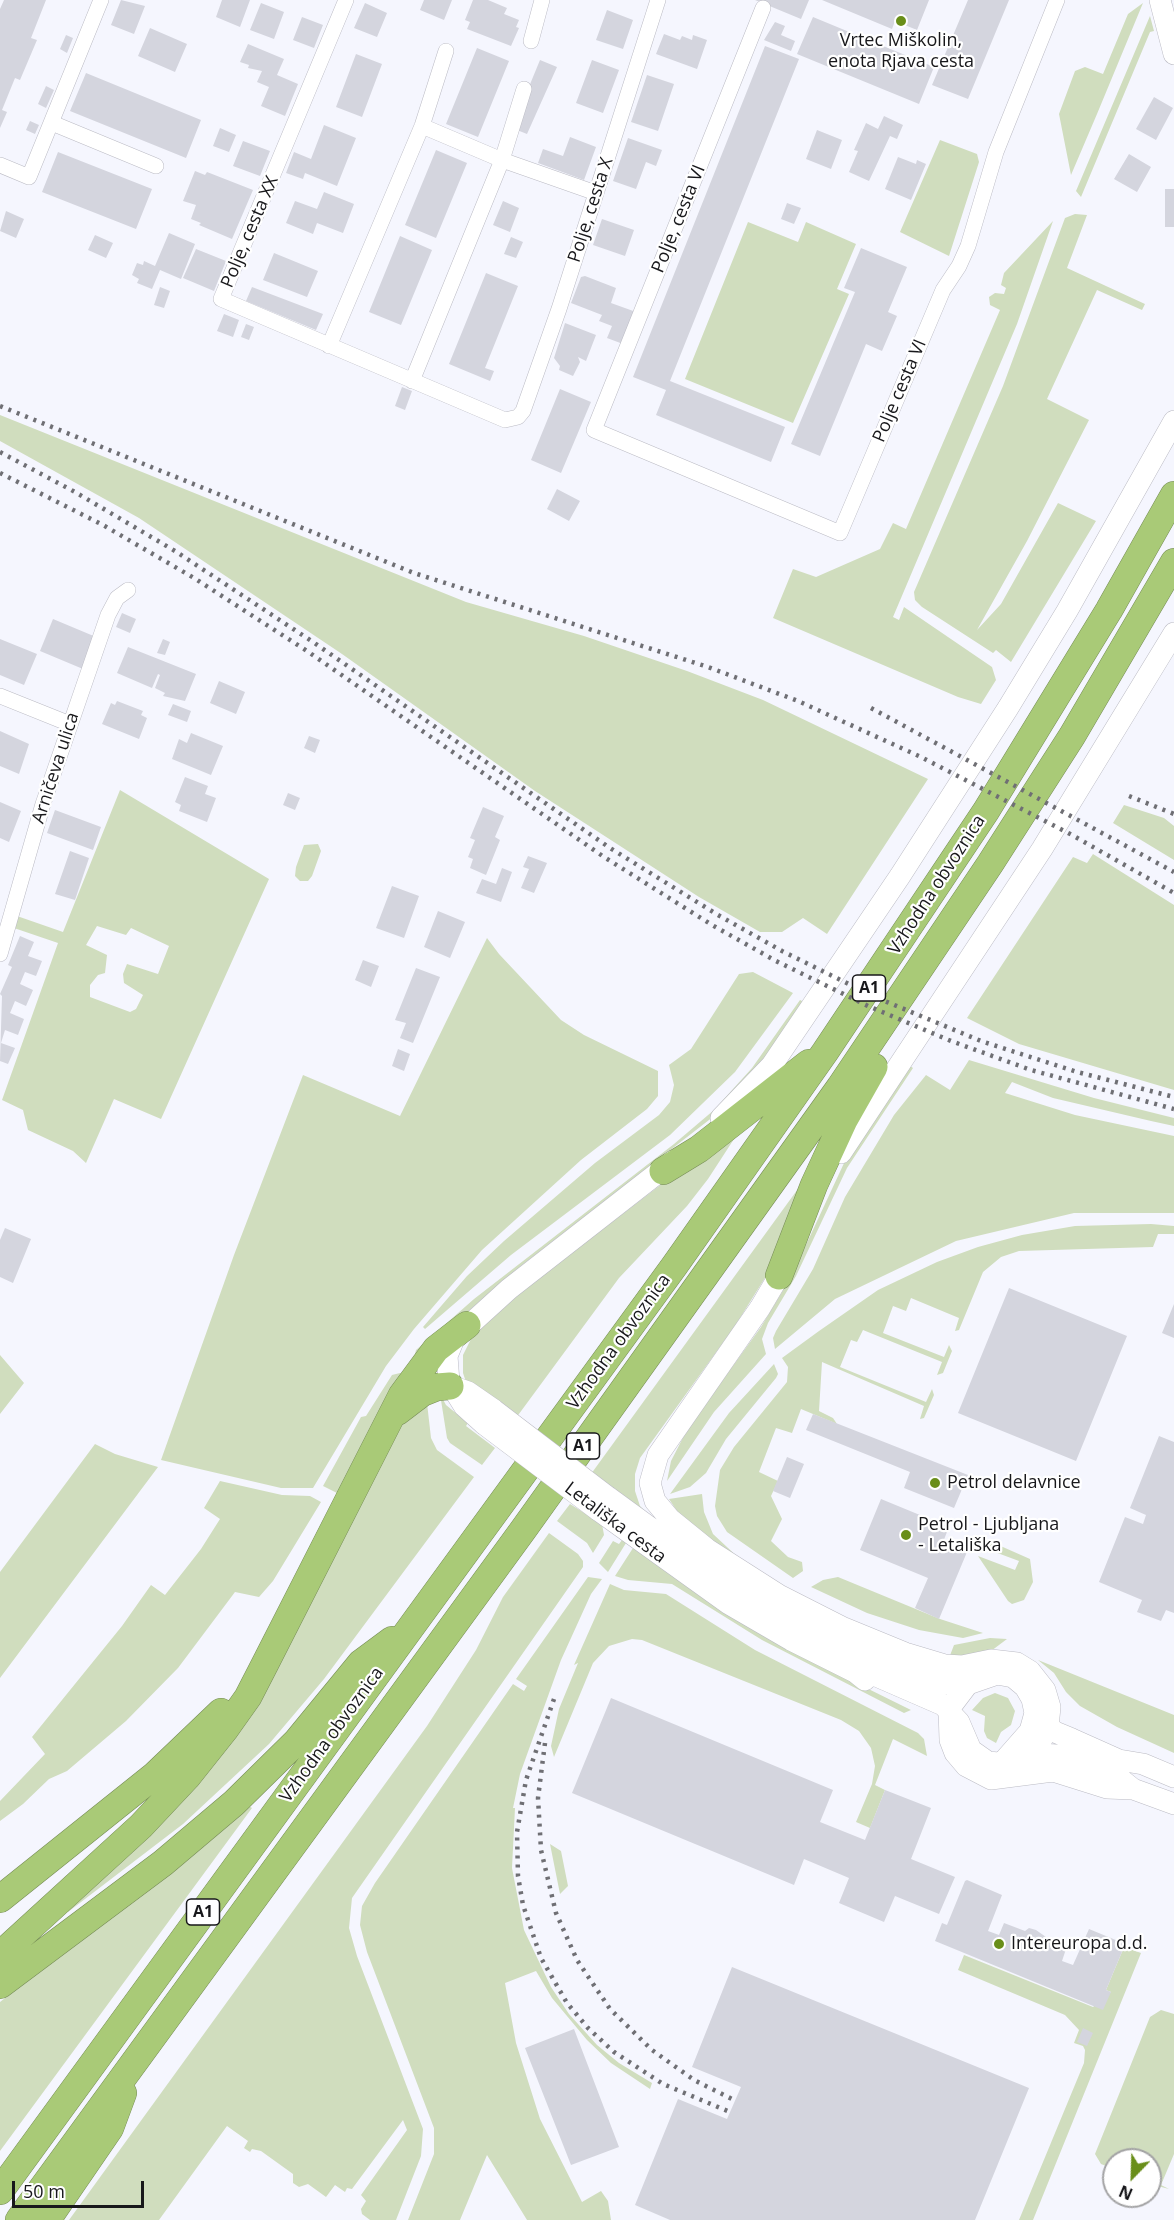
<!DOCTYPE html>
<meta charset="utf-8">
<style>
body{margin:0}
#map{position:relative;width:1174px;height:2220px;overflow:hidden;background:#f5f6fe;font-family:"Open Sans",sans-serif}
canvas{display:block}
.north{position:absolute;left:1102px;top:2148px;width:60px;height:60px;box-sizing:border-box;background:#fff;border:2px solid #a3a3a4;border-radius:50%;rotate:203deg;font-size:16px;font-weight:700;line-height:24px;text-align:center;color:#18181b}
.north::after{content:'';display:block;margin:auto;width:21px;height:27px;background:#698e19;clip-path:polygon(50% 0,100% 100%,50% 72%,0 100%)}
.scale{position:absolute;left:12px;top:2181px;width:132px;height:27px;box-sizing:border-box;border:3px solid #18181b;border-top:0;padding-left:8px;font-size:18px;line-height:21px;white-space:nowrap;color:#18181b;-webkit-text-stroke:4px #fff;paint-order:stroke}
</style>
<div id="map">
<canvas width="1174" height="2220"></canvas>
<div class="north">N</div>
<div class="scale">50 m</div>
</div>
<script>
const c = document.querySelector('canvas').getContext('2d');
c.lineJoin = 'round';
function paint(path, color) { c.fillStyle = color; c.fill(path, 'evenodd'); }
const shape = rows => new Path2D(rows.map(r => 'M' + r).join(''));
function trace(path, color, width, dash) { c.strokeStyle = color; c.lineWidth = width; c.lineCap = dash ? 'butt' : 'round'; c.setLineDash(dash || []); c.stroke(path); }
function write(font, color, halo, rows, align = 'center') {
  c.font = font + ' "Open Sans",sans-serif'; c.lineWidth = 4.5; c.setLineDash([]); c.textBaseline = 'middle'; c.strokeStyle = halo; c.fillStyle = color; for (const [text, x, y, turn = 0] of rows) {
    c.save(); c.translate(x, y); c.rotate((+turn || 0) * Math.PI / 180); c.textAlign = isNaN(turn) ? turn : align; if (halo) c.strokeText(text, 0, 0); c.fillText(text, 0, 0); c.restore();
  }
}
const green = shape([
 [1143,3,1097,114,1071,175,1059,114,1075,71,1085,67,1103,74,1128,14],
 [1150,16,1154,31,1150,32,1081,197,1076,191],
 [940,140,977,154,979,162,949,256,900,232],
 [1075,214,1087,215,1067,268,1145,304,1142,310,1097,290,1047,399,1089,420,1027,541,977,630,1001,604,1058,503,1096,521,1011,662,996,650,993,653,922,607,915,600,914,592,1003,386,1065,218],
 [1053,221,1017,324,893,617,899,620,904,607,992,667,996,680,981,704,958,697,773,618,793,569,816,577,880,549,893,523,906,529,1000,310,990,305,989,297,995,293,1004,294,1006,288,1001,285,1004,273],
 [748,222,798,242,806,222,856,244,837,289,849,294,793,423,685,379],
 [0,415,466,602,584,636,687,671,763,700,928,779,827,934,803,918,782,932,760,932,699,897,535,791,342,654,139,518,0,441],
 [120,790,269,879,161,1119,114,1099,86,1163,73,1151,28,1130,23,1110,2,1100,58,943,14,928,17,916,63,932],
 [97,926,126,935,131,928,169,946,158,974,127,964,123,974,124,983,143,995,136,1009,130,1012,90,997,90,985,98,975,105,973,107,955,86,945],
 [1124,805,1164,818,1174,826,1174,860,1113,823],
 [318,844,321,851,312,876,308,881,300,881,295,876,296,867,304,845],
 [1093,854,1174,905,1174,1090,1019,1044,967,1018,1073,857,1087,863],
 [487,938,499,954,561,1020,584,1035,658,1071,658,1096,647,1109,581,1160,482,1250,414,1329,386,1366,313,1488,281,1488,161,1460,234,1255,303,1075,400,1116],
 [753,972,793,993,735,1072,670,1135,511,1255,425,1329,423,1327,467,1276,504,1241,595,1163,659,1115,670,1102,674,1085,669,1065,691,1049,739,974],
 [800,1000,808,1004,768,1059,718,1113,521,1266,414,1358,416,1350,474,1299,674,1144,714,1110,752,1068],
 [969,1060,1094,1098,1174,1118,1174,1126,1151,1121,1053,1098,1012,1082,1005,1093,1075,1115,1174,1136,1174,1213,1074,1213,956,1241,835,1299,775,1349,773,1338,776,1331,813,1269,845,1197,894,1115,926,1075,950,1090],
 [909,1065,913,1068,847,1168,796,1276,768,1323,762,1339,766,1354,714,1412,667,1481,671,1461,688,1428,761,1327,791,1277,852,1146],
 [747,1119,708,1179,687,1206,619,1278,516,1418,466,1382,463,1373,463,1355,473,1335,524,1289],
 [808,1175,768,1273,735,1326,640,1458,635,1474,635,1491,640,1506,647,1513,591,1474],
 [1151,1224,1174,1226,1174,1234,1158,1234,1153,1247,1019,1251,1001,1257,983,1272,959,1330,955,1331,959,1318,911,1298,906,1311,893,1306,883,1333,944,1357,949,1345,952,1351,943,1373,937,1375,942,1362,863,1330,857,1342,851,1340,840,1367,926,1402,932,1389,934,1395,924,1418,920,1419,924,1406,822,1362,819,1411,833,1418,837,1424,801,1409,792,1433,776,1428,759,1472,778,1481,771,1496,782,1519,771,1541,788,1557,802,1562,803,1571,793,1578,727,1532,717,1516,715,1506,720,1470,734,1447,787,1382,788,1367,782,1358,819,1331,878,1290,937,1262,978,1247,1022,1235,1075,1226],
 [0,1355,24,1383,0,1414],
 [774,1364,778,1374,776,1378,726,1439,706,1473,690,1487,670,1494,729,1413],
 [400,1373,408,1375,339,1494,323,1486,361,1417,366,1416,392,1375],
 [440,1394,446,1405,468,1423,466,1426,495,1448,482,1465,450,1443,447,1438],
 [427,1403,431,1438,437,1450,474,1477,324,1679,269,1744,183,1824,68,1912,65,1909,187,1789,385,1447,409,1413],
 [95,1444,115,1454,158,1467,0,1678,0,1572],
 [220,1481,282,1495,310,1496,321,1502,273,1581,259,1597,235,1592,178,1668,126,1721,67,1771,49,1779,23,1804,0,1821,0,1801,45,1754,32,1737,122,1626,151,1585,165,1595,201,1549,220,1519,204,1508],
 [702,1494,704,1512,713,1534,756,1574,681,1517,669,1499],
 [570,1504,602,1524,604,1535,593,1553,587,1543,557,1521],
 [549,1533,578,1554,583,1561,583,1567,352,1898,349,1928,357,1956,423,2129,421,2156,396,2220,370,2220,362,2214,361,2209,366,2201,361,2195,407,2130,403,2120,352,2189,347,2188,345,2192,335,2185,326,2197,308,2184,299,2187,293,2183,293,2174,261,2151,252,2149,250,2152,244,2148,248,2141,227,2126,159,2220,69,2220,427,1726,476,1650,503,1597],
 [622,1540,626,1543,608,1572,599,1563,613,1541,619,1544],
 [987,1540,1030,1559,1033,1582,1024,1600,1012,1604,1008,1601,978,1556,1015,1570,1019,1561,984,1548],
 [633,1548,711,1602,830,1670,911,1710,904,1713,762,1640,672,1584,628,1580,615,1576],
 [588,1577,602,1579,591,1594,561,1660,520,1774,513,1808,515,1808,512,1868,524,1930,551,1987,569,2014,597,2045,619,2063,652,2083,650,2089,611,2063,587,2040,552,1998,536,1971,505,1983,516,2043,540,2119,582,2202,601,2191,608,2201,611,2220,527,2220,487,2155,460,2220,408,2220,434,2154,434,2128,367,1952,360,1925,362,1906,375,1883,513,1684,524,1691,527,1686,516,1679],
 [838,1577,940,1619,983,1633,963,1638,919,1630,867,1613,811,1587,823,1580],
 [610,1584,624,1590,666,1594,755,1650,918,1733,924,1739,927,1756,893,1739,875,1785,885,1790,870,1828,856,1822,872,1784,875,1766,871,1748,859,1731,841,1720,642,1640,632,1639,609,1646,593,1663,554,1757,551,1746,559,1709,578,1663,574,1665],
 [990,1638,1007,1639,991,1651,949,1658,954,1645],
 [1038,1660,1174,1715,1174,1753,1117,1727,1080,1706,1066,1692,1054,1673],
 [995,1693,1008,1698,1015,1711,1011,1725,1001,1732,996,1743,987,1738,984,1731,985,1716,972,1710,983,1698],
 [249,1806,252,1808,0,2151,0,2002],
 [550,1844,561,1851,568,1886,560,1894],
 [1124,1947,1141,1953,1033,2220,1019,2220,1084,2063,1085,2050,1083,2046,1074,2043,1079,2030,1065,2015,958,1970,964,1955,1093,2007,1111,1992,1106,1990],
 [1161,2010,1174,2014,1174,2154,1161,2185,1169,2189,1150,2184,1150,2160,1114,2160,1114,2169,1101,2164,1095,2154,1150,2017]
]);
const building = shape([
 [4,0,46,0,31,38,37,40,20,80,15,78,2,110,7,112,0,128,0,9],
 [121,0,145,6,134,34,111,25],
 [222,0,250,0,240,27,216,17],
 [424,0,452,0,444,20,420,10],
 [473,0,488,0,507,8,504,14,519,20,516,27,519,28,511,46,467,29,470,22,465,20],
 [755,0,809,0,801,19],
 [822,0,929,0,917,30,895,21,892,29],
 [968,0,1009,0,968,99,932,85],
 [261,3,284,12,274,39,250,30],
 [365,3,387,13,377,37,354,28],
 [607,10,633,20,623,49,596,40],
 [302,17,323,25,314,48,293,40],
 [813,17,934,67,919,104,797,54],
 [775,22,785,26,781,35,795,41,791,51,764,40],
 [150,28,187,44,175,72,138,56],
 [664,34,680,40,682,36,692,40,693,35,707,40,697,69,656,54],
 [66,35,73,38,67,53,60,49],
 [248,44,284,59,277,75,298,84,285,116,261,106,269,87,257,82,262,71,248,68,249,65,240,62],
 [765,46,799,59,670,381,785,427,771,462,656,415,666,390,633,377],
 [477,48,509,61,478,137,446,124],
 [356,54,382,64,362,117,336,107],
 [540,60,557,67,527,134,512,128],
 [592,60,619,70,603,113,576,103],
 [86,73,201,120,186,158,70,111],
 [647,75,674,84,658,131,631,122],
 [46,86,54,90,46,108,38,104],
 [1154,97,1173,108,1156,140,1136,129],
 [884,116,903,125,897,139,890,136,869,181,849,172,858,151,854,150,866,123,878,129],
 [30,121,39,125,35,134,26,130],
 [324,125,356,138,337,186,305,173,303,179,286,173,294,152,311,159],
 [220,128,236,135,229,152,213,146],
 [817,130,842,140,831,169,806,159],
 [570,137,596,147,584,180,538,163,543,149,563,156],
 [628,138,662,150,656,166,646,162,636,189,613,181],
 [243,141,270,151,260,176,233,166],
 [436,150,467,163,436,238,405,225],
 [58,152,152,189,136,229,42,192],
 [1129,154,1151,167,1137,192,1114,179],
 [898,157,916,164,917,160,926,164,911,200,885,189],
 [195,171,205,175,207,172,253,190,232,239,199,225,201,223,191,219,196,205,183,201],
 [1165,189,1174,189,1174,227,1165,227],
 [324,192,354,204,343,233,317,223,313,234,286,223,295,201,317,209],
 [503,201,519,208,510,232,493,225],
 [787,203,801,208,794,224,781,219],
 [6,211,24,219,16,238,0,231],
 [602,219,634,230,625,256,593,245],
 [169,233,195,244,181,279,160,270,152,289,137,283,139,279,132,275,137,263,143,265,144,261,155,266],
 [95,235,113,243,106,258,88,250],
 [400,236,432,250,401,325,369,312],
 [511,237,523,242,516,258,504,254],
 [861,248,907,267,888,312,897,316,882,351,866,344,820,456,791,444,855,292,844,288],
 [196,249,226,261,214,291,183,278],
 [274,253,318,271,307,297,263,280],
 [486,273,518,286,485,368,494,371,490,381,449,364],
 [585,276,616,288,611,303,636,312,623,344,607,338,612,326,599,321,602,315,571,303,581,277],
 [160,287,170,291,164,308,154,305],
 [252,287,323,314,316,330,246,301],
 [224,314,239,320,233,337,217,331],
 [565,323,596,335,586,361,578,357,580,362,573,376,559,370,560,366,554,358],
 [246,324,254,327,249,340,241,337],
 [402,387,412,391,405,410,395,406],
 [560,389,591,402,561,473,531,460],
 [557,489,580,501,569,521,547,509],
 [122,613,136,619,130,633,116,627],
 [53,619,96,637,83,669,40,651],
 [0,639,37,654,24,685,0,675],
 [163,639,170,642,165,655,157,653],
 [128,647,196,674,185,701,163,696,165,693,155,688,160,675,158,674,152,688,117,673],
 [219,681,245,692,236,714,210,703],
 [117,701,143,711,141,715,147,718,139,739,102,724,111,703,115,705],
 [173,704,191,711,187,722,168,715],
 [0,731,29,744,19,774,0,766],
 [191,733,223,746,211,775,172,759,179,739,187,743],
 [309,736,320,740,315,753,304,748],
 [185,777,208,786,205,794,216,798,207,822,179,811,181,805,175,802],
 [288,793,300,798,295,810,283,805],
 [0,802,21,811,9,842,0,838],
 [483,807,504,816,495,837,500,840,486,875,470,868,473,859,468,857,475,840,470,838],
 [55,810,101,827,93,850,47,833],
 [70,851,89,858,75,900,55,894],
 [528,856,547,863,534,893,521,888,529,869,523,867],
 [502,868,512,872,501,902,476,893,482,879,496,884],
 [392,886,419,896,404,938,376,928],
 [438,911,465,922,450,958,424,947],
 [20,936,34,942,28,956,42,961,36,976,25,972,20,984,33,990,26,1006,15,1001,10,1013,24,1019,18,1035,5,1030,1,1043,15,1048,8,1064,0,1061,2,996,0,994,12,967,8,965],
 [363,960,379,966,371,987,355,980],
 [416,968,440,977,413,1043,400,1038,406,1023,395,1020],
 [398,1049,410,1054,404,1071,392,1066],
 [5,1228,31,1239,13,1283,0,1277,0,1240],
 [1009,1288,1127,1336,1076,1461,958,1413],
 [1174,1304,1174,1338,1162,1333],
 [813,1414,968,1475,954,1508,904,1488,910,1472,806,1430],
 [1159,1436,1174,1442,1174,1613,1166,1610,1161,1621,1137,1612,1142,1600,1099,1582,1125,1517,1143,1524,1146,1515,1130,1508],
 [787,1457,804,1464,790,1498,773,1491],
 [881,1499,949,1527,943,1542,967,1552,939,1619,915,1608,928,1578,860,1550],
 [611,1698,833,1790,820,1822,865,1840,885,1790,931,1808,911,1859,955,1877,939,1914,895,1896,884,1922,839,1903,849,1878,823,1867,804,1859,794,1885,572,1793],
 [967,1880,1002,1895,988,1931,999,1935,1004,1923,1025,1931,1029,1928,1036,1930,1046,1937,1045,1940,1066,1949,1062,1961,1073,1965,1089,1929,1123,1943,1124,1947,1106,1990,1111,1992,1103,2010,935,1941,942,1923,947,1925,965,1881],
 [732,1967,1029,2088,975,2220,670,2220,635,2205,678,2099,727,2119,741,2087,692,2067],
 [1083,2028,1093,2033,1087,2046,1077,2042],
 [574,2029,619,2147,571,2165,525,2048]
]);
const street = shape([
 [346,0,221,299,505,420,518,417,523,411,559,309,658,0],
 [763,8,594,430,840,533,943,290,959,266,968,246,996,152,1057,0],
 [531,41,542,0],
 [52,123,156,166],
 [422,126,502,160,596,193],
 [0,165,29,177,101,0],
 [329,346,422,126,446,51],
 [412,381,502,160,524,89],
 [0,696,70,724],
 [0,954,43,804,108,615,117,598,128,590]
]);
const secondary = shape([
 [1160,0,1174,54],
 [721,1118,772,1065,900,876,1008,708,1067,611,1174,421],
 [841,1153,1042,849,1174,633],
 [786,1264,760,1308,658,1455,650,1483,655,1501,670,1519,707,1549,779,1595,844,1628,905,1653,945,1665,962,1666,991,1660,1017,1663,1030,1671,1045,1690,1050,1707,1048,1727,1038,1747,1026,1757,1008,1764,988,1762,971,1750,959,1722,943,1705,874,1675,855,1672],
 [454,1387,468,1392,494,1410],
 [484,1424,464,1406,449,1382,447,1356,454,1339,509,1289,673,1161],
 [608,1497,715,1575,804,1627,854,1652,923,1680,952,1685,968,1684],
 [598,1510,729,1604,791,1640,855,1672,865,1680],
 [1039,1719,1055,1732,1072,1739,1119,1760,1143,1764,1174,1777],
 [1033,1753,1066,1756,1113,1773,1133,1789,1174,1804],
 [1001,1764,1030,1731,1035,1713,1032,1699,1025,1687,1013,1677,997,1674,968,1684,949,1709,950,1740,955,1753,966,1766,991,1779,1053,1771,1107,1788,1133,1789]
]);
const highway = shape([
 [663,1171,699,1149,809,1063],
 [779,1276,814,1185,844,1120,874,1067],
 [397,1412,422,1393,437,1387,450,1386],
 [0,1899,155,1775,221,1712],
 [0,1955,141,1826,187,1777,226,1728,248,1697,266,1662,402,1395,436,1349,467,1325],
 [0,1985,163,1863,234,1803,297,1741,361,1663,392,1640],
 [0,2191,675,1265,825,1052,986,811,1109,610,1174,495],
 [19,2220,523,1530,840,1087,990,864,1072,736,1174,562],
 [47,2220,110,2128,123,2093]
]);
const rail = shape([
 [0,406,414,573,708,667,798,701,921,757,1072,835,1174,893],
 [0,452,75,492,175,551,313,642,610,848,718,915,782,951,875,997,981,1041,1077,1072,1174,1097],
 [0,473,103,525,194,578,307,651,604,857,712,925,776,961,868,1006,951,1041,1031,1070,1174,1109],
 [871,708,1174,872],
 [1129,796,1174,814],
 [554,1699,526,1780,517,1832,518,1876,523,1905,541,1958,567,2003,588,2028,614,2052,663,2084,730,2112],
 [545,1743,538,1798,541,1850,556,1913,577,1960,610,2009,652,2050,694,2080,734,2100]
]);
const secondaryBridge = shape([
 [494,1410,608,1497],
 [484,1424,598,1510]
]);
const markers = [
 [901,21,6,"#698e19"],
 [935,1483,6,"#698e19"],
 [906,1535,6,"#698e19"],
 [999,1944,6,"#698e19"]
];
const shields = [
 [869,988,33],
 [583,1446,33],
 [203,1912,33]
];
const shieldNames = [
 ["A1",869,988],
 ["A1",583,1446],
 ["A1",203,1912]
];
const poiNames = [
 ["Vrtec Miškolin,",901,41,"center"],
 ["enota Rjava cesta",901,62,"center"],
 ["Petrol delavnice",947,1483],
 ["Petrol - Ljubljana",918,1525],
 ["- Letališka",918,1546],
 ["Intereuropa d.d.",1011,1944]
];
const streetNames = [
 ["Polje, cesta X",591,210,-72],
 ["Polje, cesta VI",679,219,-68],
 ["Polje, cesta XX",250,232,-67],
 ["Polje cesta VI",900,391,-67],
 ["Arničeva ulica",56,768,-72],
 ["Vzhodna obvoznica",937,885,-57],
 ["Vzhodna obvoznica",619,1342,-54],
 ["Letališka cesta",615,1523,37],
 ["Vzhodna obvoznica",332,1735,-54]
];
paint(green, '#d0ddbe');
paint(building, '#d4d5de');
trace(street, '#bbbbc4', 16);
trace(secondary, '#bbbbc4', 22);
trace(highway, '#768c57', 28);
trace(street, '#fff', 15);
trace(secondary, '#fff', 21);
trace(highway, '#a9ca77', 27);
trace(rail, '#6f6f74', 4.5, [3, 6]);
trace(secondaryBridge, '#bbbbc4', 22, []);
trace(secondaryBridge, '#fff', 21);
for (const [x, y, r, color] of markers) { const dot = new Path2D(); dot.arc(x, y, r, 0, 2 * Math.PI); c.fillStyle = color; c.fill(dot); trace(dot, '#fff', 2); }
for (const [x, y, w] of shields) { const box = new Path2D(); box.roundRect(x - w / 2, y - 13, w, 26, 4.5); c.fillStyle = '#fff'; c.fill(box); trace(box, '#18181b', 1.5); }
write('bold 16px', '#18181b', null, shieldNames);
write('18px', '#18181b', '#fff', poiNames, 'left');
write('18px', '#18181b', '#fff', streetNames);
</script>
